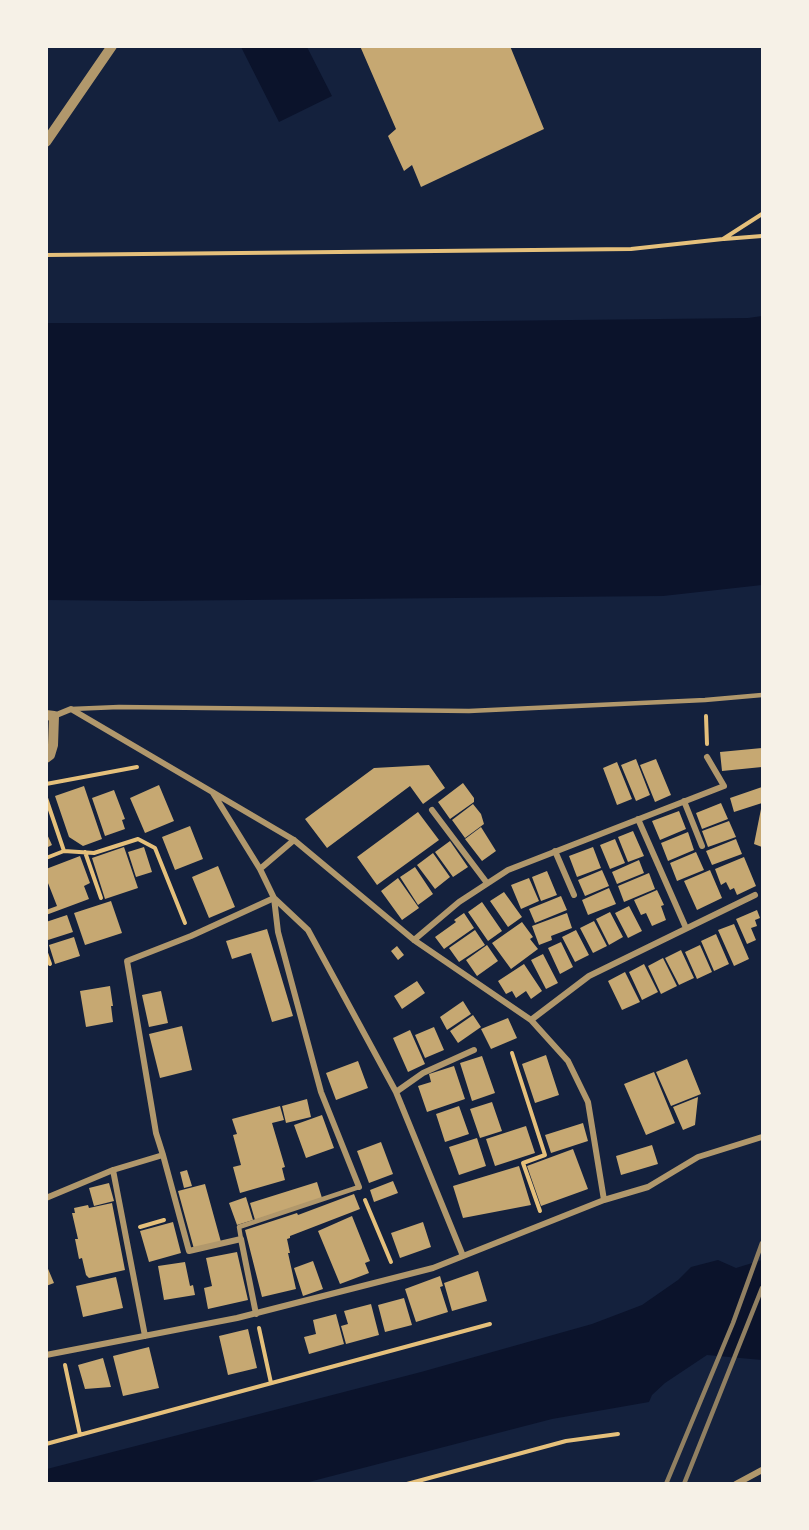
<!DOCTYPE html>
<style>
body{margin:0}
#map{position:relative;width:809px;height:1530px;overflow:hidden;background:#14213d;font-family:"Nunito Sans",sans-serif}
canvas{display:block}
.frame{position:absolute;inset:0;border:48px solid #f6f1e7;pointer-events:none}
</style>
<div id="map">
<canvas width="809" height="1530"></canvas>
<div class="frame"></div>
</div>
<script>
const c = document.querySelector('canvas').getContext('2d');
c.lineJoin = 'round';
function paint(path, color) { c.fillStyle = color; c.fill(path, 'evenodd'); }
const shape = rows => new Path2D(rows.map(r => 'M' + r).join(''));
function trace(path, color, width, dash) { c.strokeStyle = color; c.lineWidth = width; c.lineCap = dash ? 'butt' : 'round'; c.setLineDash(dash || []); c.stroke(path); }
const water = shape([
 [241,47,307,47,332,96,279,122],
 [762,316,762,585,663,596,141,601,47,600,47,323,309,323,748,318],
 [718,1260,736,1268,762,1260,762,1360,707,1355,665,1383,652,1395,649,1402,552,1419,305,1483,47,1483,47,1469,421,1372,592,1324,642,1305,678,1280,691,1267]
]);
const building = shape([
 [360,46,510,46,544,129,421,187,412,165,404,171,388,136,396,129],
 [762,748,762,767,722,771,720,752],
 [636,759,650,795,636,801,621,765],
 [656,759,671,795,655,802,640,765],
 [617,762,632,799,617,805,603,768],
 [429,765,445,788,423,804,410,786,327,848,305,819,374,768],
 [463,783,474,798,474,802,450,819,438,802],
 [159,785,174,821,145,833,130,798],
 [84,786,102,839,83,846,69,837,55,796],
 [762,787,762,803,734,812,730,798],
 [114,790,125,819,122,820,125,829,105,836,92,798],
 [721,803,728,819,702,829,696,813],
 [473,804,481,814,484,824,465,838,452,820],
 [761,809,762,809,762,847,754,844],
 [679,811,686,829,660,840,652,821],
 [418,812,439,840,377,885,357,857],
 [729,821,736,837,708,847,702,831],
 [190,826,203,859,175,870,162,837],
 [481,827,496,851,482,861,465,839],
 [633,831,644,856,628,862,618,837],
 [46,832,52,845,46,848],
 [688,832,694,850,668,861,661,843],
 [615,839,625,863,610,869,600,845],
 [736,839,742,854,712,865,706,851],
 [450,841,468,867,453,877,435,852],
 [124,847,138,888,105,899,92,858],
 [144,847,152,872,136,877,128,852],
 [593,847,601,868,577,877,569,856],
 [696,852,704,870,677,881,670,863],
 [433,853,450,877,435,889,417,865],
 [80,856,90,883,84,886,89,899,46,915,46,910,57,906,46,878,46,869],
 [744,857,756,886,737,895,734,888,730,890,726,882,721,885,715,869],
 [639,860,644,873,617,884,612,872],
 [218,866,235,907,209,918,192,877],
 [415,867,433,894,418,905,400,877],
 [602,870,609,886,585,896,578,880],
 [710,870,722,898,697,910,684,881],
 [547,871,557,895,541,901,532,877],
 [649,873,655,889,624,902,618,886],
 [398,878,419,908,402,920,381,891],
 [529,878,539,901,521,909,511,885],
 [609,888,616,904,588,915,582,900],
 [657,890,664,905,661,906,666,920,652,926,646,913,641,915,634,900],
 [504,892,522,917,508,927,490,901],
 [561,896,567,910,535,923,529,909],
 [111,901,122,933,85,945,74,913],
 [482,902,502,931,488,941,468,912],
 [629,906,642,931,628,938,615,913],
 [757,910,760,918,755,920,757,926,751,928,756,940,747,944,736,919],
 [610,912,623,937,609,945,596,919],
 [464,913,474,928,444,949,435,937,456,922,454,920],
 [567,913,572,928,551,936,552,940,539,945,532,926],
 [67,915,73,932,48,940,46,922],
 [594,921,607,946,593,953,580,928],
 [522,922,533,937,530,939,538,949,511,969,492,943],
 [734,924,749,959,734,966,718,930],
 [267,929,293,1016,272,1022,251,953,232,959,226,941],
 [475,930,485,945,459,962,449,948],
 [576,930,589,955,575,962,562,937],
 [716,934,729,964,714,971,701,941],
 [74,937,80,956,55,964,49,945],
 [561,942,573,967,560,974,548,948],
 [487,945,498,961,477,976,466,960],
 [700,945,712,972,697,979,685,952],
 [397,946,404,955,398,960,391,951],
 [681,950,694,978,679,985,665,958],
 [543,954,558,983,546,989,531,960],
 [663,958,677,986,661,994,648,966],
 [524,964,542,991,531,999,526,991,516,998,512,991,506,994,498,981],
 [644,964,658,992,642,1000,629,972],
 [625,972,640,1002,622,1010,608,981],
 [417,981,425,993,402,1009,394,996],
 [110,986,113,1006,111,1006,113,1022,86,1027,80,991],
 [161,991,168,1023,149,1027,142,995],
 [463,1001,471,1014,447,1030,440,1017],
 [473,1015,481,1027,458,1043,450,1031],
 [508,1018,517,1038,491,1049,481,1029],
 [182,1026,192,1070,160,1078,149,1034],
 [434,1027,444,1050,425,1058,415,1035],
 [410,1030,425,1064,408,1072,393,1038],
 [546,1055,559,1095,535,1103,522,1064],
 [482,1056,495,1093,472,1101,460,1063],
 [687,1059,701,1094,671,1106,656,1072],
 [358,1061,368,1088,336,1100,326,1073],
 [454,1066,465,1099,427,1112,418,1086,431,1082,429,1074],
 [654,1072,675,1123,646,1135,624,1084],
 [698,1097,695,1125,683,1130,673,1107],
 [307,1099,311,1117,286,1123,282,1106],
 [492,1102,502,1131,480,1138,470,1109],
 [280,1106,284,1120,272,1123,285,1167,282,1168,285,1180,240,1193,233,1167,241,1165,233,1135,237,1134,232,1119],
 [459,1106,469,1134,445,1142,436,1114],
 [322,1115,334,1148,306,1158,294,1125],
 [583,1123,588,1141,551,1153,545,1135],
 [526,1126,535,1153,495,1166,486,1139],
 [477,1138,486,1166,459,1175,449,1147],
 [381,1142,393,1174,369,1183,357,1151],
 [652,1145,658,1164,621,1175,616,1156],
 [573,1149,588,1189,541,1206,527,1166],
 [519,1166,531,1205,463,1218,453,1186],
 [187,1170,192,1186,184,1188,180,1172],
 [393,1181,398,1193,374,1202,370,1190],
 [317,1182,322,1198,255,1220,250,1203],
 [109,1183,114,1201,94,1206,89,1188],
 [205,1184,221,1242,194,1249,178,1191],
 [354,1194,360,1209,290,1236,290,1238,287,1239,290,1253,288,1253,296,1289,262,1297,245,1230,297,1213,298,1215],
 [246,1197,253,1220,237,1225,229,1203],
 [112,1203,125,1270,89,1278,86,1275,82,1258,79,1259,75,1239,78,1239,72,1213,75,1213,74,1208,88,1205,89,1208],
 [352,1216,370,1261,365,1263,369,1273,340,1284,318,1231],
 [173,1222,181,1253,149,1262,140,1231],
 [423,1222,431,1247,400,1258,391,1233],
 [237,1252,248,1300,208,1309,204,1288,212,1286,206,1258],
 [313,1261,323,1289,303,1296,294,1268],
 [185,1262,190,1286,193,1285,195,1295,164,1300,158,1266],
 [46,1264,54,1283,46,1286],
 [478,1271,487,1301,452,1311,444,1283],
 [440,1276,443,1286,440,1287,448,1312,416,1322,405,1289],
 [116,1277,123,1308,83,1317,76,1286],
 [404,1298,412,1325,385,1332,378,1305],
 [371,1304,379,1335,346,1344,341,1326,348,1324,344,1311],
 [336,1314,344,1344,309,1354,304,1337,316,1334,313,1320],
 [248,1329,257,1368,228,1375,219,1336],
 [149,1347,159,1388,123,1396,113,1356],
 [103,1358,111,1387,85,1389,78,1365]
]);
const path = shape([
 [724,239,762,236],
 [46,255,631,249,723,239,762,214],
 [706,716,707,744],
 [46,784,137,767],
 [46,798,64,851,46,858],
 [64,851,94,853,138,839,155,848,185,923],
 [85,852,101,898],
 [46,953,50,964],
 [512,1053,545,1155,523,1163,540,1211],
 [365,1200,391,1262],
 [140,1227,164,1220],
 [259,1328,271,1383],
 [65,1365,80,1435],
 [46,1444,490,1324],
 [407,1484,566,1441,618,1434]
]);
const service = shape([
 [71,709,119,707,469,711,705,700,762,695],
 [241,1239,239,1227,359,1187]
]);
const minor = shape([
 [54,716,71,709,294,840,414,940,531,1020,568,1061,588,1102,604,1200],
 [213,793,260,869,274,898,278,932,321,1092,359,1187],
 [684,801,702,846],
 [432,810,487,883],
 [638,819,686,928],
 [555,851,574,895],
 [260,869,294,840],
 [414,940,459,902,508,870,724,786,707,757],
 [531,1020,589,976,755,895],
 [163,1155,189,1251,241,1239,256,1314],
 [113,1170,145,1336],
 [46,1198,113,1170,163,1155,156,1133,127,961,191,936,274,898,308,930,396,1092],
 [463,1256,396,1092,423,1073,474,1050],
 [46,1355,237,1318,433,1268,604,1200,648,1187,698,1157,762,1137],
 [736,1484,762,1470]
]);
const tertiary = shape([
 [46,142,112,46],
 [46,715,54,716,53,745,50,755,46,758]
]);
const rail = shape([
 [666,1484,733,1323,762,1243],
 [684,1484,762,1288]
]);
paint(water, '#0b132b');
paint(building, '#c6a872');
trace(path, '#e5c07b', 4);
trace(service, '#b1986c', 4.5);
trace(minor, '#b1986c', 6);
trace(tertiary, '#b1986c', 10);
trace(rail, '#918062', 4.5);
</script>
